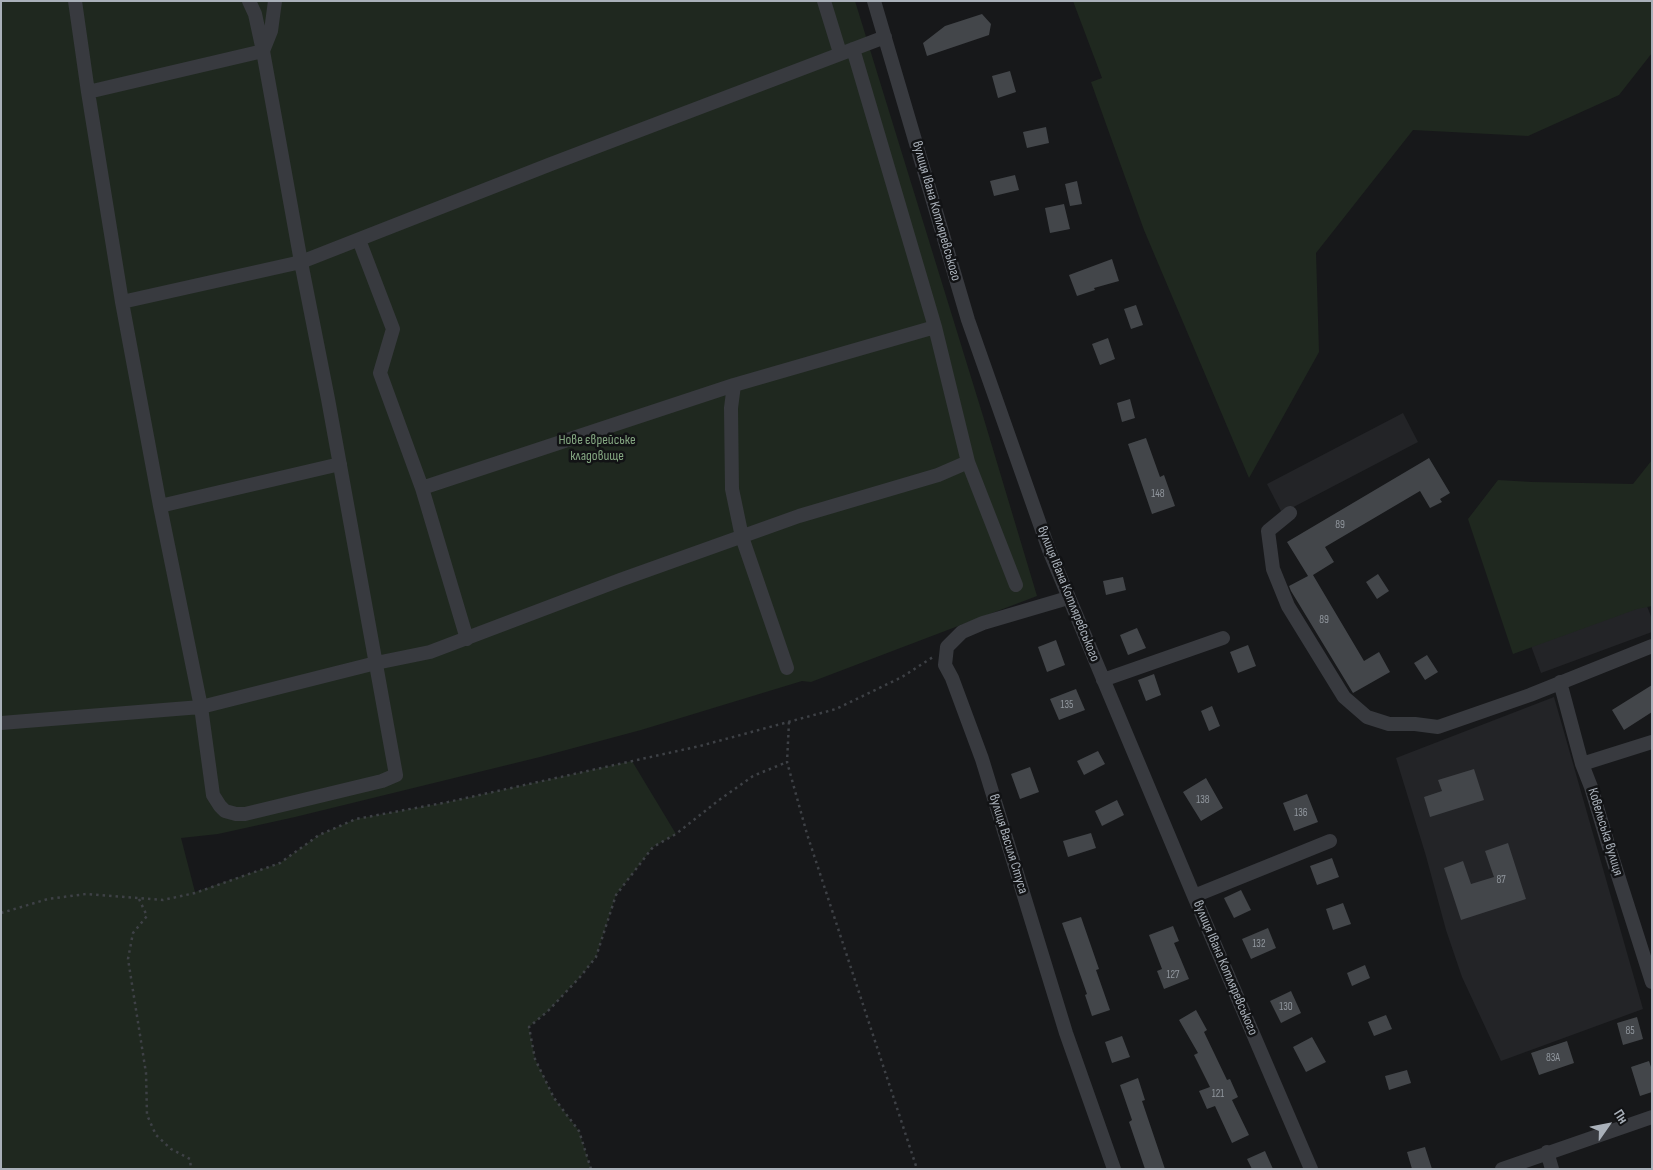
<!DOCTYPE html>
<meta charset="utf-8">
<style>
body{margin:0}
#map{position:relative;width:1653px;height:1170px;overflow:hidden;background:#17181a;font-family:"Sofia Sans Condensed",sans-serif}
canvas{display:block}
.frame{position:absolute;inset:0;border:2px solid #a9b0b9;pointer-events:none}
.north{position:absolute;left:1583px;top:1100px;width:50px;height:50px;-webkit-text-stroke:4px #121315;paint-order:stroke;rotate:57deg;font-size:14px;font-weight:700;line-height:20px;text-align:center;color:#a9b0b9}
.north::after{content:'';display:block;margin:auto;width:18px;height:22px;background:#a9b0b9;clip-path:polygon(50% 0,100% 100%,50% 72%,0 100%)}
</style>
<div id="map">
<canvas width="1653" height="1170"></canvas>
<div class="frame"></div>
<div class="north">Пн</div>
</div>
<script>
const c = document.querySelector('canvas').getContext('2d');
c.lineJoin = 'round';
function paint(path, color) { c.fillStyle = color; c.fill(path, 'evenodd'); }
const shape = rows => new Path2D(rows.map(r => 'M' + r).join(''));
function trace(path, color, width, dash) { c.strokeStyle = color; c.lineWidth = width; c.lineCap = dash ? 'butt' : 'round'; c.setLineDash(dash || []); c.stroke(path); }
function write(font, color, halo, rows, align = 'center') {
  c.font = font + ' "Sofia Sans Condensed",sans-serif'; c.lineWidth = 5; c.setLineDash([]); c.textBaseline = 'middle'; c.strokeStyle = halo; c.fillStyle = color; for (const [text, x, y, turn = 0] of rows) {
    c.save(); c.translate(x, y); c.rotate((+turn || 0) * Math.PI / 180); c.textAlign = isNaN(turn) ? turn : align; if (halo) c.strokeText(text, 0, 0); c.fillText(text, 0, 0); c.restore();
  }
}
const built = shape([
 [1403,413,1418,442,1282,513,1267,484],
 [1645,601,1652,619,1652,632,1541,673,1530,643],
 [1554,697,1643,1009,1501,1061,1462,977,1446,930,1426,856,1396,758]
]);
const green = shape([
 [1,1,855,1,983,416,1037,596,811,682,802,681,641,730,540,757,295,817,218,834,181,838,195,892,280,863,319,835,356,819,448,802,632,761,676,834,653,847,616,895,596,957,580,977,548,1011,529,1027,535,1059,554,1098,579,1131,591,1169,1,1169],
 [1073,1,1652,1,1652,53,1619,95,1528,136,1413,130,1316,253,1319,352,1249,478,1144,230,1091,82,1102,78],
 [1652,460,1652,606,1637,609,1513,654,1468,519,1498,480,1532,482,1633,484]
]);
const building = shape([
 [982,14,991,24,989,35,927,56,923,43,945,26],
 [1010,71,1016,92,998,98,992,76],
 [1046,127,1049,143,1027,148,1023,132],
 [1015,175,1019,190,994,196,990,181],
 [1077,181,1082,204,1070,206,1065,184],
 [1064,204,1070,229,1050,233,1045,208],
 [1112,259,1119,281,1094,288,1095,290,1077,296,1069,275],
 [1136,305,1143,325,1131,329,1124,309],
 [1108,338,1115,359,1100,365,1092,344],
 [1130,399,1135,418,1122,422,1117,403],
 [1146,438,1160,477,1164,475,1175,506,1152,514,1128,444],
 [1429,458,1450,493,1440,499,1442,502,1430,508,1420,491,1325,547,1334,562,1313,575,1364,661,1379,652,1390,672,1353,693,1291,591,1289,586,1308,576,1287,542],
 [1378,574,1389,591,1377,599,1366,582],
 [1123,577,1126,590,1106,595,1103,581],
 [1137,628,1146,648,1128,655,1120,635],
 [1056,640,1065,665,1047,672,1038,647],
 [1248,645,1256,666,1238,673,1230,652],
 [1427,655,1438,672,1425,680,1414,663],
 [1154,674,1161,695,1146,701,1138,680],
 [1652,685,1652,712,1624,730,1612,710],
 [1076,689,1085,710,1059,720,1050,699],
 [1212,706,1220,726,1209,731,1201,711],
 [1098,751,1105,764,1084,775,1077,761],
 [1030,767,1039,792,1020,799,1011,774],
 [1474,769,1484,800,1430,817,1424,797,1442,791,1438,780],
 [1206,778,1223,808,1201,821,1183,792],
 [1307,794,1318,822,1294,831,1283,803],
 [1117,800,1124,815,1102,826,1095,811],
 [1091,833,1096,848,1068,857,1063,841],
 [1508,843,1526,899,1461,920,1444,868,1463,861,1471,884,1494,877,1485,851],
 [1332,858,1339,877,1317,885,1310,866],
 [1241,890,1251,910,1234,918,1224,898],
 [1343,903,1351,924,1333,930,1326,909],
 [1081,917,1099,969,1096,970,1110,1010,1092,1016,1085,995,1087,994,1062,923],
 [1173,926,1179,941,1174,943,1189,979,1164,989,1157,971,1162,969,1149,935],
 [1268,928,1276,948,1251,959,1242,939],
 [1365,965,1370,978,1352,986,1347,973],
 [1291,991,1301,1013,1281,1023,1270,1001],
 [1196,1010,1207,1030,1204,1032,1227,1080,1230,1079,1238,1097,1232,1100,1249,1135,1232,1143,1215,1106,1207,1109,1199,1091,1210,1087,1194,1055,1198,1053,1179,1020],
 [1386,1015,1392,1029,1374,1036,1368,1022],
 [1637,1017,1643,1039,1623,1045,1617,1023],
 [1122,1036,1130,1057,1112,1063,1105,1042],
 [1312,1037,1326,1062,1306,1072,1293,1047],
 [1567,1041,1574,1063,1539,1075,1531,1053],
 [1649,1061,1652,1070,1652,1092,1640,1096,1631,1067],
 [1407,1070,1411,1083,1389,1090,1385,1076],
 [1138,1078,1145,1100,1142,1101,1165,1169,1145,1169,1129,1122,1132,1120,1120,1085],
 [1425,1147,1432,1169,1412,1169,1407,1152],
 [1265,1151,1273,1169,1252,1169,1247,1159]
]);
const path = shape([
 [789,722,787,762,807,834,917,1169],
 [139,899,147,916,133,933,128,959,146,1073,147,1115,156,1135,171,1149,190,1159,191,1169],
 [1,913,48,899,86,894,163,900,195,893,280,863,319,835,356,819,448,802,700,746,836,709,902,677,933,657],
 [591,1169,579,1131,554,1098,535,1059,529,1027,548,1011,580,977,596,957,616,895,653,847,676,834,719,800,753,776,787,762]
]);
const minor = shape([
 [75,1,88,92,122,302,160,506,201,707,213,795,220,806,225,811,236,814,245,814,382,781,396,775,328,399,301,262,263,51,255,14,249,1],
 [824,1,840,53],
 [874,1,968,320,1049,550,1194,896,1311,1169],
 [853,49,935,327,968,462,1016,585],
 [88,92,263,51,271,31,275,1],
 [359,240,393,329,380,373,422,488,467,639],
 [122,302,301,262,551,164,885,37],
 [734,385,731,408,732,489,742,537,787,668],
 [422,488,734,385,935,327],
 [160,506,340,464],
 [1290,513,1268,531,1273,569,1288,606,1344,697,1367,717,1389,724,1415,724,1438,727,1530,695,1652,646],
 [1068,598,983,623,962,632,947,647,945,665,952,678,982,759,1066,1033,1114,1169],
 [1103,680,1223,638],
 [1560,682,1582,764,1591,787,1608,844,1652,982],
 [1,723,201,707,376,663,430,652,620,580,799,516,938,475,968,462],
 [1582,764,1652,742],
 [1194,896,1330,841],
 [1547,1152,1552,1169],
 [1502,1169,1652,1117]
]);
const numberNames = [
 ["148",1158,494],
 ["89",1340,525],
 ["89",1324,620],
 ["135",1067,705],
 ["138",1203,800],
 ["136",1301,813],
 ["87",1501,880],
 ["132",1259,944],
 ["127",1173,975],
 ["130",1286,1007],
 ["85",1630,1031],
 ["83А",1553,1058],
 ["121",1218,1094]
];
const streetNames = [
 ["вулиця Івана Котляревського",936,211,74],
 ["вулиця Івана Котляревського",1068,594,68],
 ["Ковельська вулиця",1605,832,73],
 ["вулиця Василя Стуса",1008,844,73],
 ["вулиця Івана Котляревського",1225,968,67]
];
const parkNames = [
 ["Нове єврейське",597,440],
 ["кладовище",597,456]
];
paint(built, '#232427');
paint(green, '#1f281f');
paint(building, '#43464a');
trace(path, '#3e4146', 2.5, [2.5, 4]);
trace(minor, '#383a3f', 14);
write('11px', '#90969d', null, numberNames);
write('14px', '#a9b0b9', '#121315', streetNames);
write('14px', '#83a580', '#121315', parkNames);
</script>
